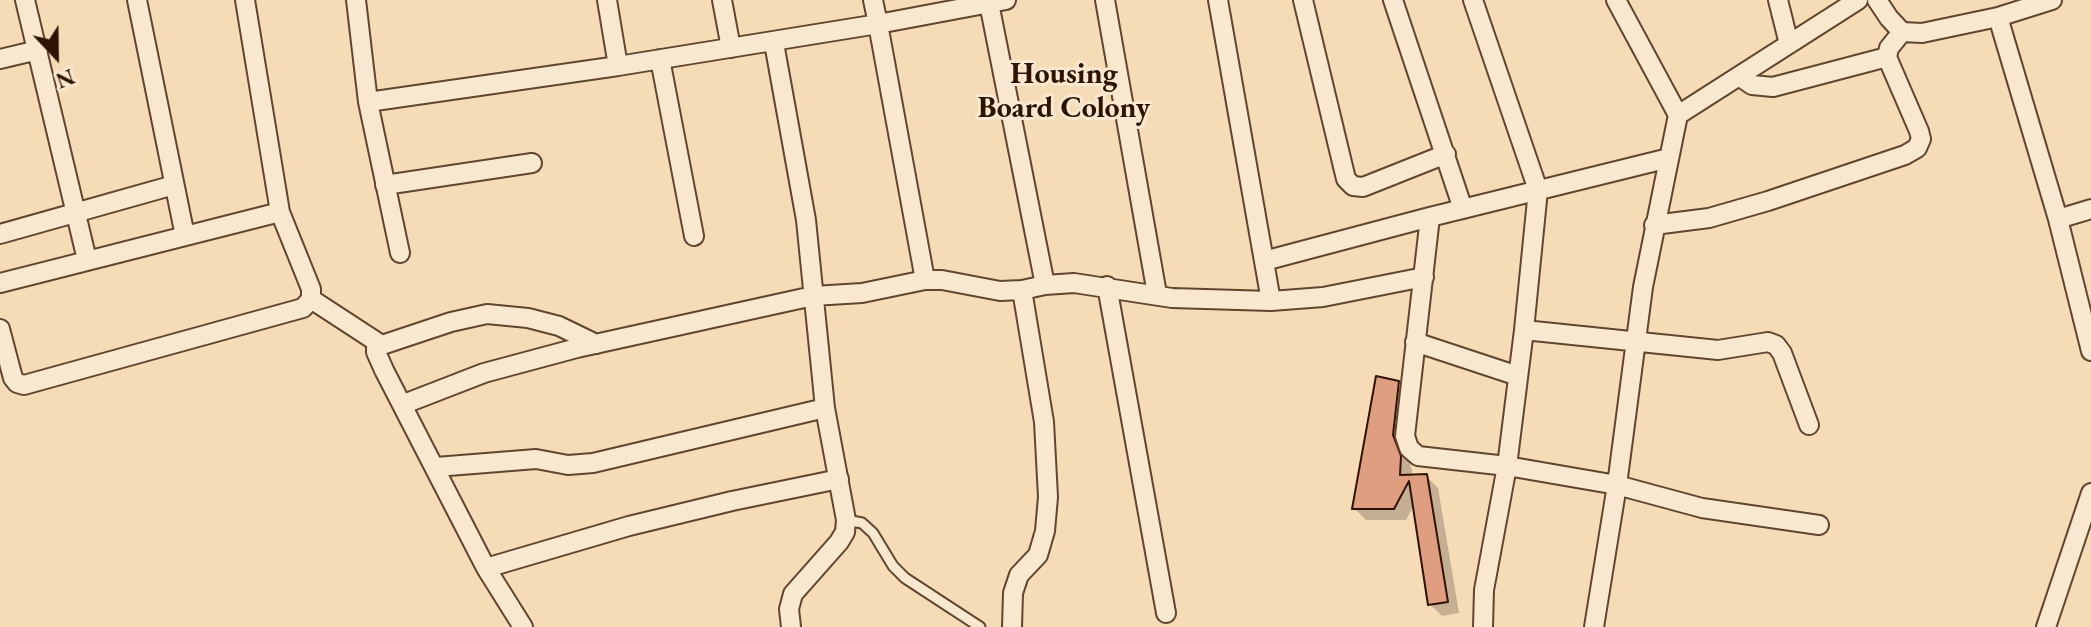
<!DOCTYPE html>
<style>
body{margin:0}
#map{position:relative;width:2091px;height:627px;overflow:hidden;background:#f6dbb7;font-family:"EB Garamond",serif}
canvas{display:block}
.north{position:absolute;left:16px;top:16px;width:80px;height:80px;-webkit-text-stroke:6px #f9e8d0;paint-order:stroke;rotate:158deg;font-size:22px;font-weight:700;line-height:32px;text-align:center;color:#2e1400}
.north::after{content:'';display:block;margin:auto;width:28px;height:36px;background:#2e1400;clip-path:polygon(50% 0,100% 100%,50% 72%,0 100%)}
</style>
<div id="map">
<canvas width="2091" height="627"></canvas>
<div class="north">N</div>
</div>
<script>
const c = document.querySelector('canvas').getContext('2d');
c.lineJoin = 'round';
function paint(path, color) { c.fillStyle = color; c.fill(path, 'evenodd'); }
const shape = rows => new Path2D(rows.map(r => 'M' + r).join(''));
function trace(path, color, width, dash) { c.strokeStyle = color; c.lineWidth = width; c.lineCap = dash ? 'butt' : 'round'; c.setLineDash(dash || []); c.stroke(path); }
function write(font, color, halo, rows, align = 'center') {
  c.font = font + ' "EB Garamond",serif'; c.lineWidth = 6; c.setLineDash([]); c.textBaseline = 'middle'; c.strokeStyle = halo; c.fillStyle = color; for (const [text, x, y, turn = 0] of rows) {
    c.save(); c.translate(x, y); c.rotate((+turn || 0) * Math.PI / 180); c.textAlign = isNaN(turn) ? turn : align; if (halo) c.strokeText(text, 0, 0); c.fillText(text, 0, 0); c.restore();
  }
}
const shadow = shape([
 [1398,383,1410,395,1404,449,1412,470,1411,477,1426,476,1438,488,1459,613,1442,616,1430,604,1414,505,1406,520,1366,520,1354,508]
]);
const building = shape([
 [1376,376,1399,381,1393,435,1401,456,1400,475,1427,474,1448,602,1428,605,1409,481,1394,509,1352,509,1376,376]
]);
const lane = shape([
 [846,520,862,523,873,533,893,566,905,578,980,627]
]);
const street = shape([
 [25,0,87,260],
 [137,0,185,236],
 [245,0,280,212],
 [356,0,368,102,618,66,607,0],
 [722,0,731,48],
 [873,0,878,24,1006,0],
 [1105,0,1157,294],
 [1218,0,1271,301],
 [1303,0,1346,179,1353,186,1363,187,1446,154],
 [1393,0,1463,209],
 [1473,0,1538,190,1524,330,1507,466,1484,590,1483,627],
 [1616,0,1678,115],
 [1778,0,1789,44],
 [1877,0,1889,18,1902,32,1922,33,1998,17,2052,0],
 [989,3,1045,285],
 [1998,17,2058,219,2091,209],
 [774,43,806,220,825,408,846,520,845,532,839,542,793,594,789,609,791,627],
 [0,59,38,50],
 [660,59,694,236],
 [618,66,878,24,925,280],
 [1739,76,1752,85,1773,87,1887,57],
 [368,102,400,253],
 [1669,158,1430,217,1405,436,1409,448,1418,456,1507,466,1617,485,1702,508,1819,525],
 [385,185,532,163],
 [2058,219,2091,351],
 [1654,225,1709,218,1768,201,1905,155,1917,148,1921,139,1919,131,1887,57,1889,48,1902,32],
 [0,234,174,185],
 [1264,261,1430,217],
 [0,283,280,212,311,289,311,299,303,308,24,385,17,383,13,378,0,329],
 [1107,286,1166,613],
 [311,299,380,344],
 [1524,330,1718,350,1768,342,1776,345,1782,353,1809,425],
 [1415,342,1518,376],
 [404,404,484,373,577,348,813,296,862,293,925,280,942,280,1000,291,1022,290,1045,285,1074,283,1172,298,1271,301,1323,297,1424,277],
 [436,467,536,459,568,465,593,463,825,408],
 [486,568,629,526,732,501,839,479],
 [523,627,486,568,384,370,376,352,376,347,451,322,487,314,528,318,559,326,596,344],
 [1012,627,1013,593,1019,575,1038,555,1045,531,1048,497,1044,422,1022,290],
 [1594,627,1617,485,1643,287,1678,115,1858,0],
 [2046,627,2091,493]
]);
const neighbourhoodNames = [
 ["Housing",1064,75],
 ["Board Colony",1064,109]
];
paint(shadow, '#0003');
paint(building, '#e09e80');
trace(building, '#2e1400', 2);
trace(lane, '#60462e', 13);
trace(street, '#60462e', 22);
trace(lane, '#f9e8d0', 9);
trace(street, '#f9e8d0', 18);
write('bold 30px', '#2e1400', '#f9e8d0', neighbourhoodNames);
</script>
